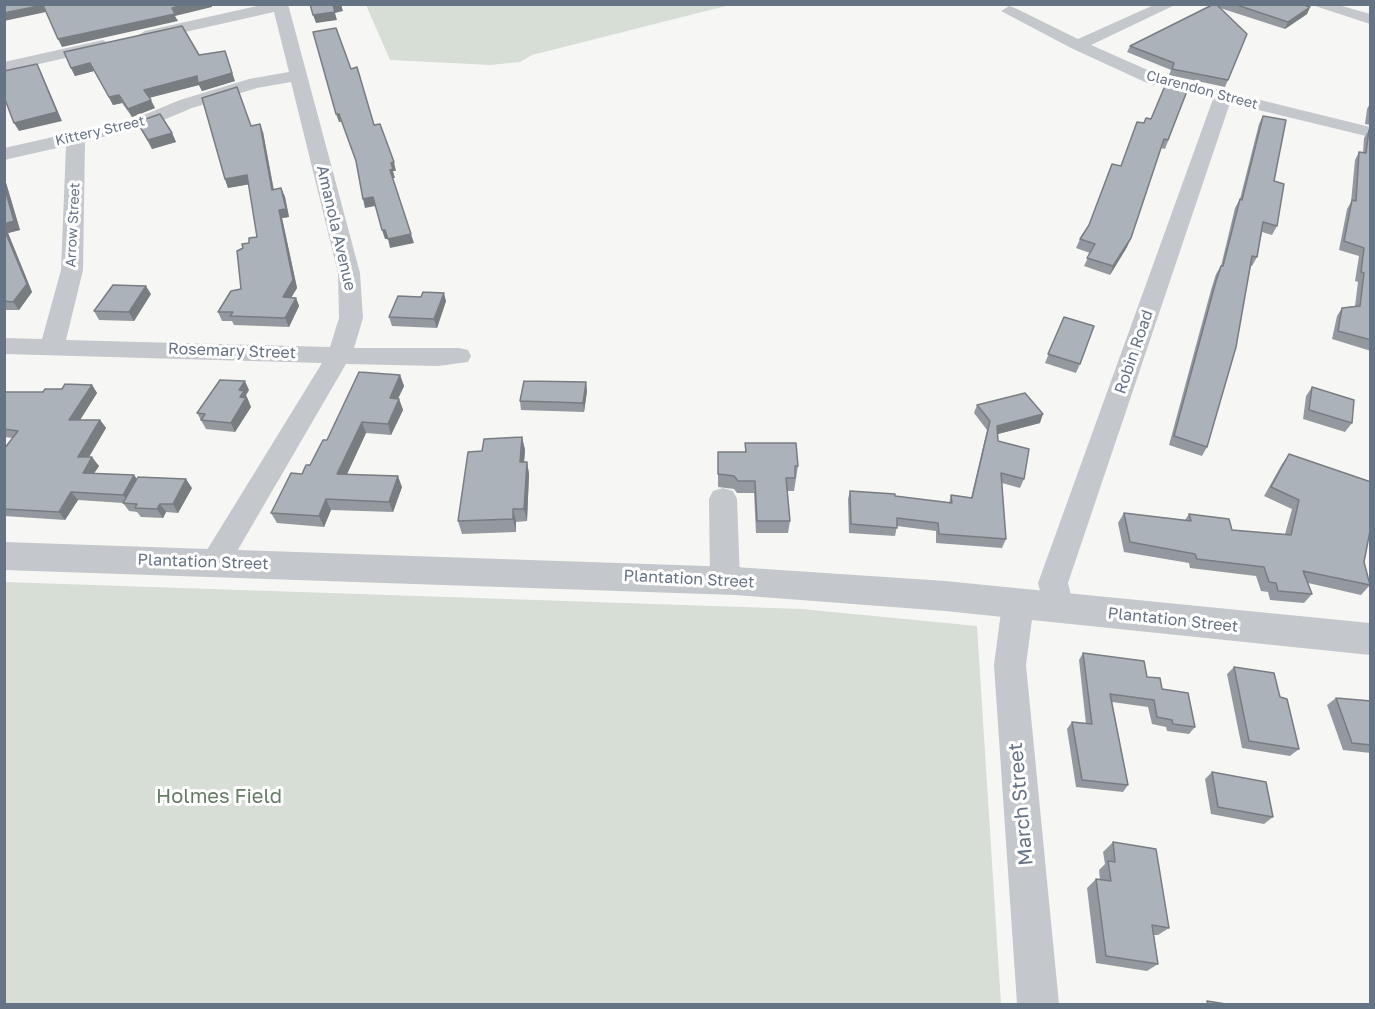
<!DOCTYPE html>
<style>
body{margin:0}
#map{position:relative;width:1375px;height:1009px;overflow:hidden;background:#f6f7f4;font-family:"Golos Text",sans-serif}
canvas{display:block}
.frame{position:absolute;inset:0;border:6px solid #667385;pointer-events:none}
</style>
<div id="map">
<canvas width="1375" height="1009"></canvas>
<div class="frame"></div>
</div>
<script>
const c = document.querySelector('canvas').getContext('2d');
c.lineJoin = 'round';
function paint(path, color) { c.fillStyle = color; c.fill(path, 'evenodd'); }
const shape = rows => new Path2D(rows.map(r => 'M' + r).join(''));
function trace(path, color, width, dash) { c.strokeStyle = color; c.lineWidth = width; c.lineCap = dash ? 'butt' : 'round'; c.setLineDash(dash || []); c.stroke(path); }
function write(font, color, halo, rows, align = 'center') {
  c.font = font + ' "Golos Text",sans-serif'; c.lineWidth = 6; c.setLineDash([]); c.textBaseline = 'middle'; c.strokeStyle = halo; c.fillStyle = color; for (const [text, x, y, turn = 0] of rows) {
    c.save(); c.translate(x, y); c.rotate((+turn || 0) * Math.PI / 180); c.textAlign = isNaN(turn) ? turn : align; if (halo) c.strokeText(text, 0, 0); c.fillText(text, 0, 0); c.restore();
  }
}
const green = shape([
 [366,5,730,5,532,55,520,62,490,65,390,60],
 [5,582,802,609,977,626,1001,1004,5,1004]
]);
const minor = shape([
 [266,4,288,4,360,273,363,318,354,348,459,348,468,350,471,356,468,362,438,366,346,364,225,572,214,575,203,572,199,563,322,363,4,354,4,338,42,339,61,270,66,146,4,160,4,148,134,119,180,100,249,79,289,72,274,12,145,41,137,36,145,31,266,4],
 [291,82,338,273,339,318,330,347,66,340,83,270,85,141,147,127,192,108,257,88,291,82],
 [1156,4,1177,4,1091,45,1159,75,1370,127,1370,137,1230,103,1068,583,1074,608,1069,617,1058,621,1047,617,1038,583,1213,99,1147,83,1071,48,1001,11,1009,6,1015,8,1078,39,1156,4],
 [1309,4,1335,4,1370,14,1370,24,1309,4],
 [103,40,111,45,109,48,4,72,4,62,103,40],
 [723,488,733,491,737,499,740,580,736,589,725,592,714,589,710,580,709,499,713,491,723,488],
 [1018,591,1029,595,1034,604,1026,665,1059,1004,1017,1004,994,665,1002,604,1007,595,1018,591]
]);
const tertiary = shape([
 [4,542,735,567,945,581,1370,623,1370,655,945,611,735,595,4,570,4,542]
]);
const wall = shape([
 [1208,4,1301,4,1310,7,1307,14,1285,29,1220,8,1247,34,1225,87,1169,75,1171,70,1127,52,1130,46,1212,6],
 [199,55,235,81,202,91,199,85,149,98,155,108,132,117,122,103,113,105,94,71,75,76,71,68],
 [1189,86,1165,149,1161,148,1127,247,1110,275,1084,266,1090,253,1076,248,1080,239,1089,225,1144,123,1151,119],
 [1371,102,1371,125,1365,124,1367,109],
 [1263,116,1274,181,1277,226,1272,235,1262,232,1257,257,1252,266,1251,266,1207,447,1202,456,1169,445,1211,290,1216,274,1221,266,1235,208,1240,199,1259,124],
 [137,122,172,133,176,142,152,149],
 [251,126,263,132,274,190,281,188,285,197,289,217,282,218,297,288,291,298,296,298,299,306,289,327,234,325,232,321,222,321,218,312,241,289,243,248,257,237,249,184,228,188,225,179],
 [1369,130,1371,130,1371,351,1332,339,1337,316,1342,308,1355,306,1358,282,1355,281,1359,256,1339,250,1347,209,1351,202,1355,160,1359,152,1363,153,1364,138],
 [4,176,20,230,8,233,32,292,19,310,4,310],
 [151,294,134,321,99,320,94,311],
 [446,301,437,328,392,326,389,317],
 [1064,317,1080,364,1076,373,1045,363],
 [400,375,404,386,398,399,399,399,403,410,391,435,366,433,347,474,402,487,393,512,331,510,324,527,277,523,271,513,302,474,310,465,327,440],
 [586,382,587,391,584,412,521,410,520,401],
 [92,385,97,393,80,420,100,420,106,428,89,457,99,466,94,473,134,475,137,479,192,488,178,513,166,512,163,518,141,517,137,512,129,511,123,503,78,500,65,520,4,516,4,449,13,438,4,437,4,392,43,392],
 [1312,387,1352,423,1345,432,1303,419,1306,396],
 [249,390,246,395,251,407,235,432,206,429,197,413],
 [977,405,1040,423,998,434,998,441,1024,479,1020,488,1002,483,1006,539,1002,548,936,543,936,531,897,526,895,536,849,533,848,499,850,491,949,503,951,495,971,498,987,430,974,413],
 [522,437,525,450,524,462,527,462,529,474,527,521,516,522,516,532,462,534,458,521],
 [745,443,798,466,794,491,787,491,790,521,788,533,756,533,754,493,737,493,734,489,718,487,718,452,745,452],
 [1289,454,1371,482,1371,531,1369,533,1364,562,1370,585,1361,595,1308,583,1312,594,1304,603,1270,600,1268,592,1261,591,1256,576,1190,568,1189,563,1124,552,1118,523,1124,513,1185,520,1189,514,1232,530,1285,534,1292,509,1264,496,1282,464],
 [1083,653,1147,677,1162,689,1195,727,1189,734,1167,731,1166,727,1152,724,1148,707,1112,702,1128,785,1123,792,1076,787,1067,729,1072,722,1086,724,1079,660],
 [1234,667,1280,697,1299,749,1290,756,1242,748,1227,674],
 [1336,698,1371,701,1371,753,1343,750,1327,705],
 [1212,772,1273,817,1264,824,1211,814,1205,779],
 [1113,842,1169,928,1158,935,1154,935,1158,964,1147,971,1096,963,1087,888,1096,879,1100,880,1099,870,1105,864,1103,852]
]);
const shadedWall = shape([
 [187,4,212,4,212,7,175,16,178,21,62,47,58,39],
 [336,4,341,4,343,11,335,13,337,20,316,23,313,15,333,5],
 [43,5,46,12,4,21,4,13],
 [1310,7,1307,14,1285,29,1288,22],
 [225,51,235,81,202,91,199,85,148,98,144,90],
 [90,63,94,71,75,76,71,68],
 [37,64,41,72,62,121,19,131,14,123],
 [119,95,122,103,113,105,109,97],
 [151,100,155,108,132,117,128,109],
 [336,114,339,114,341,122,339,122],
 [260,124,263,132,275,198,272,190],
 [172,133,176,142,152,149,148,140],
 [394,162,396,171,393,171,395,178,392,178,390,170,391,163],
 [247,175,251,184,228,188,225,179],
 [4,176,20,230,8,233,32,292,19,310,13,302,4,229],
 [281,188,285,197,289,217,282,218,297,288,286,306,283,297,279,210],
 [373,197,375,206,365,208,363,199],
 [382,230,385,230,388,239,385,239],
 [411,234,414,243,390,248,388,239],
 [1131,238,1127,247,1110,275,1113,266],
 [146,286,151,294,134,321,129,312],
 [444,293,446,301,437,328,434,319],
 [296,298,299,306,289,327,285,318],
 [400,375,404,386,393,409,390,398],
 [245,381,249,390,246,395,251,407,235,432,231,423,240,397,239,390],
 [586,382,587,391,584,412,583,403],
 [92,385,97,393,75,428,69,420],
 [399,399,403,410,391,435,388,424],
 [1043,414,1040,423,994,435,997,426],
 [100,420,106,428,84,465,78,457],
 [362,422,366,433,342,485,337,474],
 [522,437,525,450,523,475,520,462],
 [92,457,99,466,89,481,83,473],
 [527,462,529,474,527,521,524,509],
 [134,475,140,484,129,503,123,495],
 [398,476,402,487,393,512,389,502],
 [186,479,192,488,178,513,173,504],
 [71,492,78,500,65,520,59,512],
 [326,499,331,510,324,527,319,516],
 [160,504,166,512,163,518,157,509],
 [513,509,516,522,516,532,513,519]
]);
const building = shape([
 [4,4,187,4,172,8,175,14,58,39,43,5,4,13,4,4],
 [310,4,336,4,333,5,335,12,313,15,310,4],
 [1214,4,1216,4,1247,34,1228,80,1172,69,1174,63,1130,46,1214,4],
 [1234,4,1301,4,1310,7,1288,22,1234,4],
 [182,26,199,55,225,51,232,73,198,83,197,76,144,90,151,100,128,109,119,95,109,97,90,63,71,68,64,52,182,26],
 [336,28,351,69,357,67,374,125,380,124,394,162,391,163,393,169,390,170,411,234,388,239,385,230,382,230,373,197,363,199,356,161,339,114,336,114,313,32,336,28],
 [37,64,57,112,14,123,4,97,4,71,37,64],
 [1167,81,1189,86,1168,140,1164,139,1131,238,1113,266,1087,258,1095,244,1080,239,1089,225,1112,164,1121,166,1137,122,1144,123,1146,118,1151,119,1167,81],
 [237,87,251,126,260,124,272,190,281,188,286,209,279,210,293,280,283,297,296,298,285,318,230,316,233,312,218,312,231,291,241,289,237,251,243,248,242,244,249,243,249,238,257,237,247,175,225,179,202,98,237,87],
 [160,114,172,133,148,140,137,122,160,114],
 [1263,116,1286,120,1274,181,1284,184,1277,226,1263,222,1257,257,1252,256,1236,347,1207,447,1174,436,1216,281,1221,266,1223,266,1240,199,1242,200,1263,116],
 [1369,130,1371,130,1371,340,1338,331,1342,308,1360,306,1364,273,1361,272,1364,248,1344,241,1352,200,1356,201,1359,152,1366,153,1369,130],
 [4,186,14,221,4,224,4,186],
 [4,229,27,284,13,302,4,301,4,229],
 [113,285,146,286,129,312,94,311,113,285],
 [423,292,444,293,434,319,389,317,398,296,421,297,423,292],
 [1064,317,1094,326,1080,364,1048,354,1064,317],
 [359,372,400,375,390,398,399,399,388,424,362,422,337,474,398,476,389,502,326,499,319,516,271,513,291,473,302,474,306,465,310,465,323,440,327,440,359,372],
 [220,380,245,381,239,390,244,391,240,397,246,398,231,423,201,420,205,414,197,413,220,380],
 [524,381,586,382,583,403,520,401,524,381],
 [65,384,92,385,69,420,100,420,78,457,92,457,83,473,134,475,123,495,71,492,59,512,4,509,4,449,18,431,4,429,4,392,43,392,45,389,62,389,65,384],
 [1312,387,1354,400,1352,423,1309,410,1312,387],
 [1025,393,1043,414,997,426,998,441,1029,449,1024,479,1001,473,1006,539,939,534,938,523,897,518,897,528,851,524,850,491,895,494,895,496,952,503,951,495,972,498,990,421,977,405,1025,393],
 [522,437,520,462,527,462,524,509,513,509,513,519,458,521,468,452,482,451,484,439,522,437],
 [745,443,796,443,798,466,795,466,795,478,786,478,790,521,757,521,755,481,738,481,734,476,718,474,718,452,746,452,745,443],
 [1289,454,1371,482,1371,526,1364,562,1370,585,1303,571,1312,594,1278,591,1276,583,1269,582,1264,567,1197,559,1195,554,1130,542,1124,513,1191,521,1189,514,1229,519,1232,530,1291,535,1299,500,1271,487,1289,454],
 [138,477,186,479,173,504,160,504,157,509,135,508,137,504,123,503,138,477],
 [1083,653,1144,661,1147,677,1160,678,1162,689,1188,693,1195,727,1173,724,1172,720,1157,717,1154,700,1110,694,1128,785,1082,780,1072,722,1092,724,1083,653],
 [1234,667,1274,673,1280,697,1287,699,1299,749,1249,741,1234,667],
 [1336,698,1371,701,1371,745,1352,743,1336,698],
 [1212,772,1266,782,1273,817,1218,807,1212,772],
 [1113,842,1156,849,1169,928,1152,925,1158,964,1106,956,1096,879,1111,881,1108,861,1115,862,1113,842],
 [1207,1001,1232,1005,1208,1005,1207,1001]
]);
const farStreetnames = [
 ["Clarendon Street",1202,90,15],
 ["Kittery Street",100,131,-13],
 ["Arrow Street",73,225,-87]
];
const streetNames = [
 ["Amanola Avenue",336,228,77],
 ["Rosemary Street",232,351,2],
 ["Robin Road",1134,352,-71],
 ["Plantation Street",203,562,2],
 ["Plantation Street",689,579,3],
 ["Plantation Street",1173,620,6]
];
const nearParknames = [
 ["Holmes Field",219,797]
];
const nearStreetnames = [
 ["March Street",1021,804,-95]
];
paint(green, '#d7ded5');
paint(minor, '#c4c7cb');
paint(tertiary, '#c4c7cb');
paint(wall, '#93999f');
paint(shadedWall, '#787d82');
paint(building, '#abb2b9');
trace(building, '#787d82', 1.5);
write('14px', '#667385', '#fff', farStreetnames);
write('16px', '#667385', '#fff', streetNames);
write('20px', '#667c65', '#fff', nearParknames);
write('20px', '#667385', '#fff', nearStreetnames);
</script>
